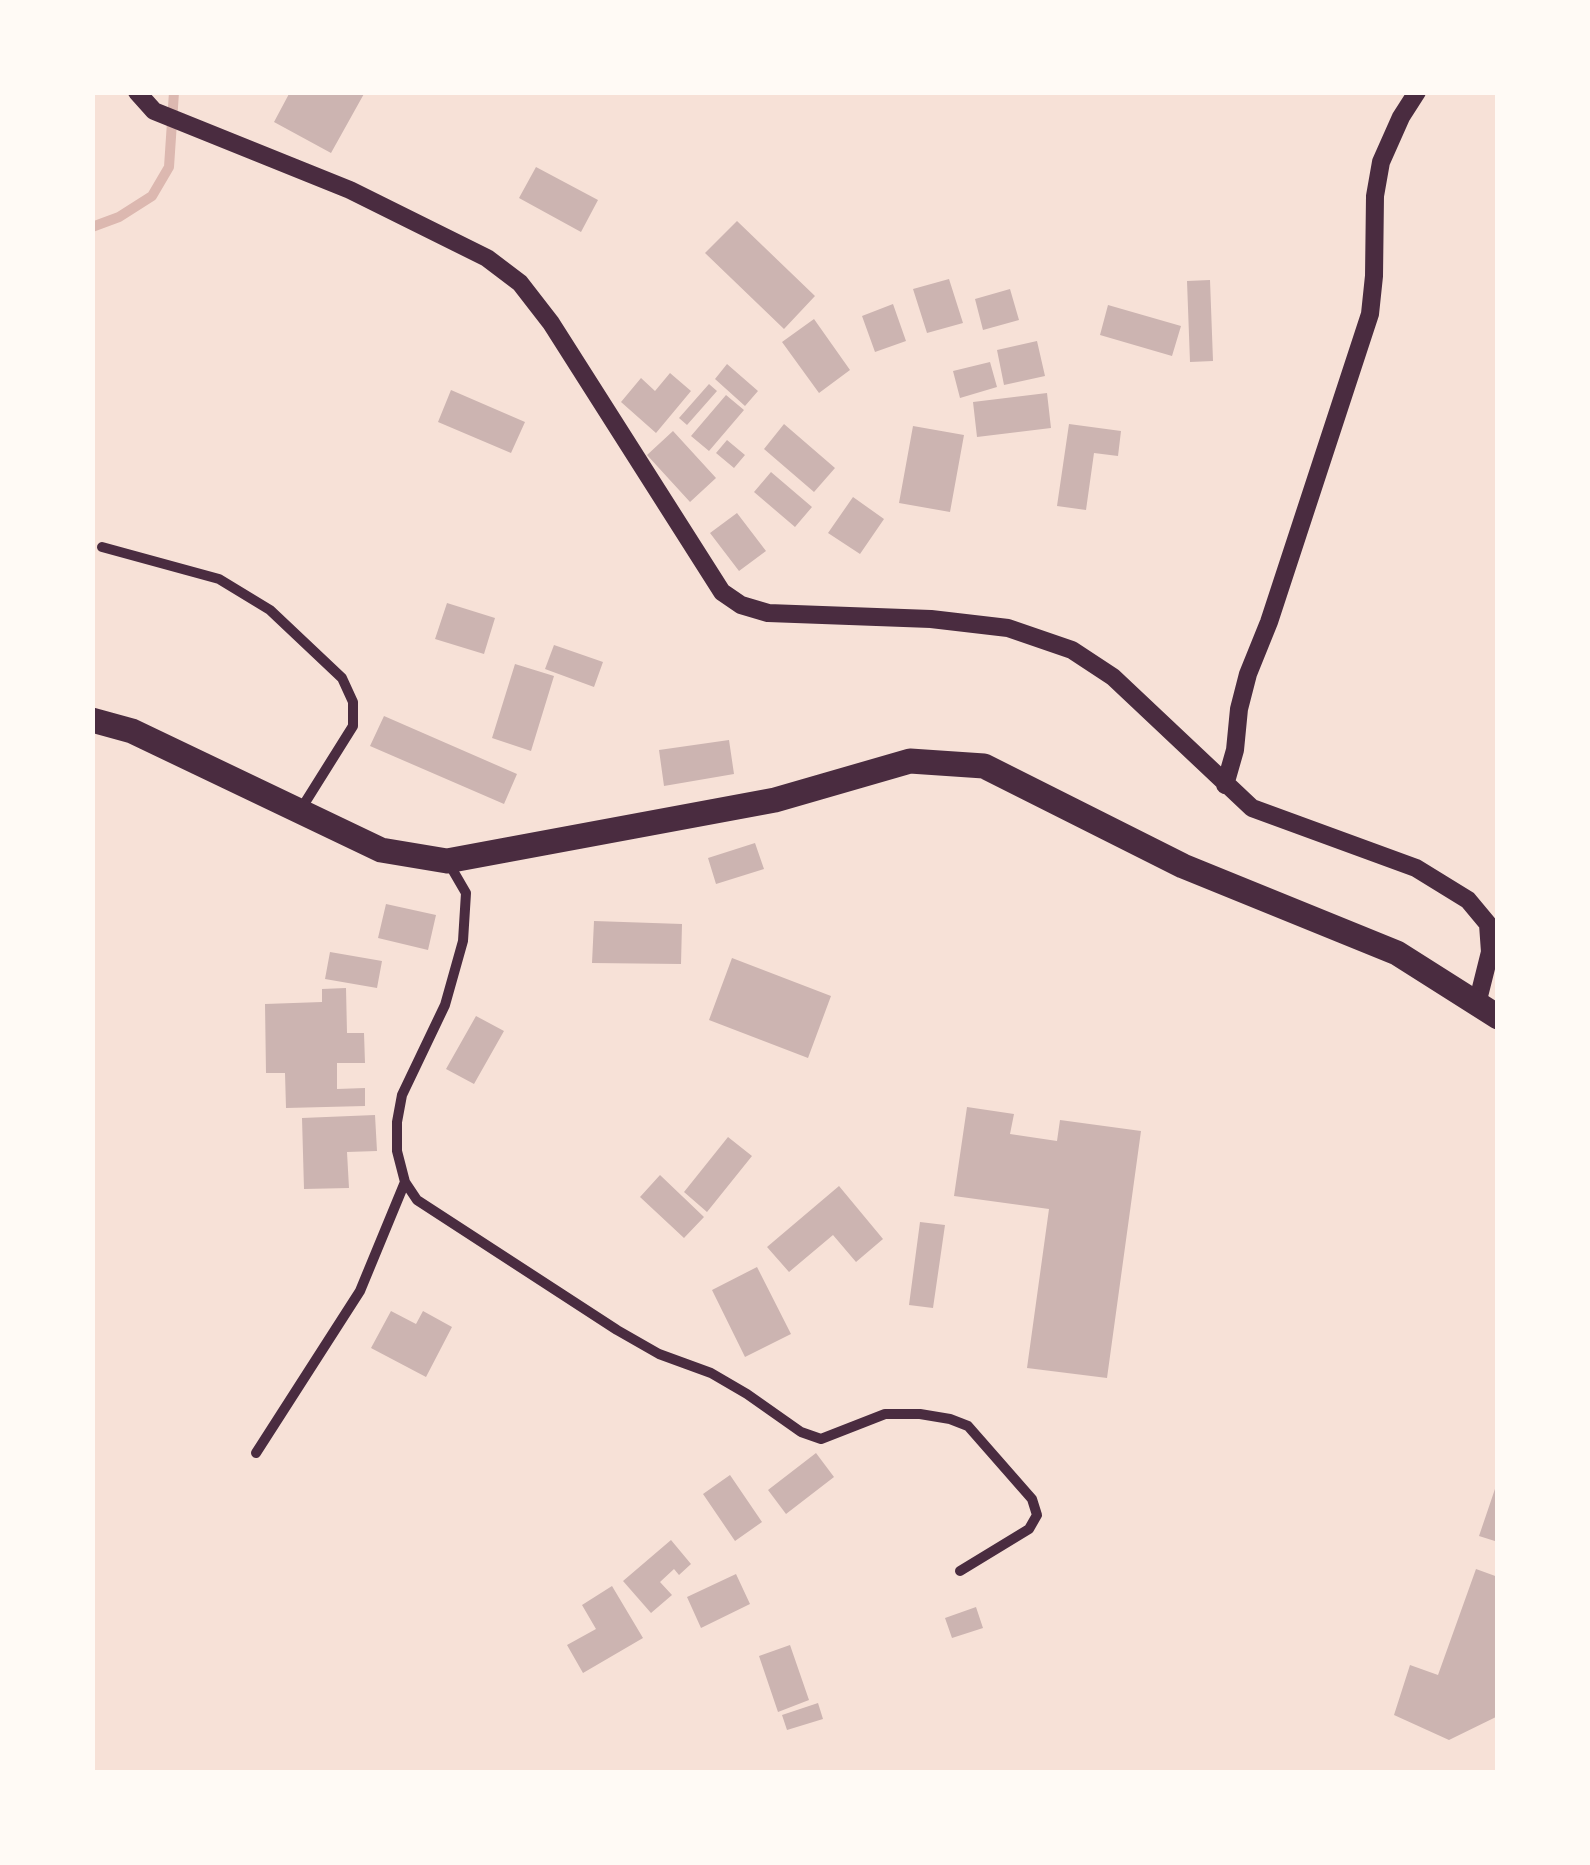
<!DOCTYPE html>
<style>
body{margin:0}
#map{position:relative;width:1590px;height:1865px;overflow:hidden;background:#f7e1d7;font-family:"DM Sans",sans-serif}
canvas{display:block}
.frame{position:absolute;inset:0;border:95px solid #fffaf5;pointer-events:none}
</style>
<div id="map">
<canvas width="1590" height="1865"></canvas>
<div class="frame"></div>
</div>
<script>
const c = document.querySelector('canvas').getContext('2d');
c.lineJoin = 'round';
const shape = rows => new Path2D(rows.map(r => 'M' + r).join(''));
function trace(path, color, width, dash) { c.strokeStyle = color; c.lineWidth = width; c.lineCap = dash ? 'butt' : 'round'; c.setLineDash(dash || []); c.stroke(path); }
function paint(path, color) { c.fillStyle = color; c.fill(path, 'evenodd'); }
const stream = shape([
 [92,227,119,217,152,196,169,167,174,92]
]);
const building = shape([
 [290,92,365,92,331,153,274,122],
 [536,167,598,200,581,232,519,198],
 [737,221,815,296,784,329,705,253],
 [949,279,963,323,927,333,913,289],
 [1210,280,1213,361,1190,362,1187,281],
 [1010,289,1019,320,983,330,975,299],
 [893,304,906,341,875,352,862,316],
 [1108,305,1181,326,1172,356,1100,335],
 [814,319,850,370,819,393,782,342],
 [1037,341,1045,376,1004,385,997,350],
 [990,362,997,387,960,398,953,371],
 [727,364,758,391,745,406,715,379],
 [670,373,691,391,656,433,621,402,641,378,655,391],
 [709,384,717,391,687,425,679,418],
 [451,390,525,422,511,453,438,422],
 [1047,393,1051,428,977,437,973,402],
 [726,395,744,410,709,451,691,436],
 [784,424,835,468,814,492,764,449],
 [1069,424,1121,431,1118,456,1094,453,1086,510,1057,506],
 [913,426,964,435,950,512,899,503],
 [673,431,716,478,690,502,647,455],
 [727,440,745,455,734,468,716,453],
 [771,472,812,507,795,527,754,492],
 [853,497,884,519,860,554,828,533],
 [737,513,766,551,739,571,710,533],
 [447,603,495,618,484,654,435,639],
 [554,645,603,662,594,687,545,669],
 [515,664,554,676,531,751,492,738],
 [384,716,517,774,504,804,370,746],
 [729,740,734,774,664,786,659,750],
 [755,843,764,869,716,884,708,858],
 [386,904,436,915,428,950,378,938],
 [594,921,682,924,681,964,592,963],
 [330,952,382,961,377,988,325,979],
 [732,958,831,996,808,1058,709,1020],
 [346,988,347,1033,364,1033,365,1063,337,1063,337,1089,365,1088,365,1106,286,1108,285,1073,266,1073,265,1004,322,1002,322,989],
 [476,1016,504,1031,474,1084,446,1069],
 [967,1107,1014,1114,1010,1134,1057,1141,1060,1120,1141,1131,1107,1378,1027,1368,1049,1209,954,1196],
 [375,1115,377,1151,347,1152,349,1188,304,1189,302,1118],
 [728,1137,752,1156,707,1212,684,1192],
 [660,1175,704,1217,684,1238,640,1197],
 [839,1186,883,1239,856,1262,833,1235,789,1272,767,1247],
 [920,1222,945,1225,933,1308,909,1305],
 [757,1267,791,1334,745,1357,712,1290],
 [391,1311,416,1324,423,1311,452,1327,426,1377,371,1348],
 [816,1453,834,1477,786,1514,768,1490],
 [730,1475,762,1522,735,1541,703,1494],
 [1497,1483,1498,1484,1498,1542,1479,1536],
 [671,1540,691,1564,679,1575,674,1569,660,1582,672,1595,651,1613,623,1581],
 [1476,1569,1498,1577,1498,1716,1449,1740,1394,1715,1410,1665,1438,1675],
 [736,1574,750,1604,701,1628,687,1597],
 [612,1586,643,1638,583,1673,567,1645,596,1629,582,1605],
 [976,1607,983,1628,952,1638,945,1618],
 [790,1645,809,1700,778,1712,759,1656],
 [818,1703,823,1719,787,1730,782,1715]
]);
const minor = shape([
 [102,547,219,579,270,610,342,678,353,702,353,726,301,809],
 [448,862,466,893,463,941,445,1005,402,1095,397,1122,397,1151,405,1182,417,1200,617,1330,659,1354,711,1373,747,1394,801,1432,821,1439,885,1414,920,1414,950,1419,968,1426,1032,1499,1037,1515,1029,1529,960,1571],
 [256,1453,360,1291,405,1182]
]);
const tertiary = shape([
 [137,92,154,111,350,190,487,258,520,283,551,323,722,592,741,605,768,613,931,619,1008,628,1072,650,1113,677,1252,808,1416,868,1468,900,1488,924,1490,952,1477,1004],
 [1225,785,1235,750,1239,709,1248,674,1269,622,1370,314,1374,276,1375,196,1381,162,1401,117,1417,92]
]);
const trunk = shape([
 [92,720,132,731,381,850,447,861,775,800,910,761,984,766,1183,866,1397,953,1498,1017]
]);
trace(stream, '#dcb8b0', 10);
paint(building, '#ccb4b1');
trace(minor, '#4a2c40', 10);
trace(tertiary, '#4a2c40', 18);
trace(trunk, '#4a2c40', 25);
</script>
